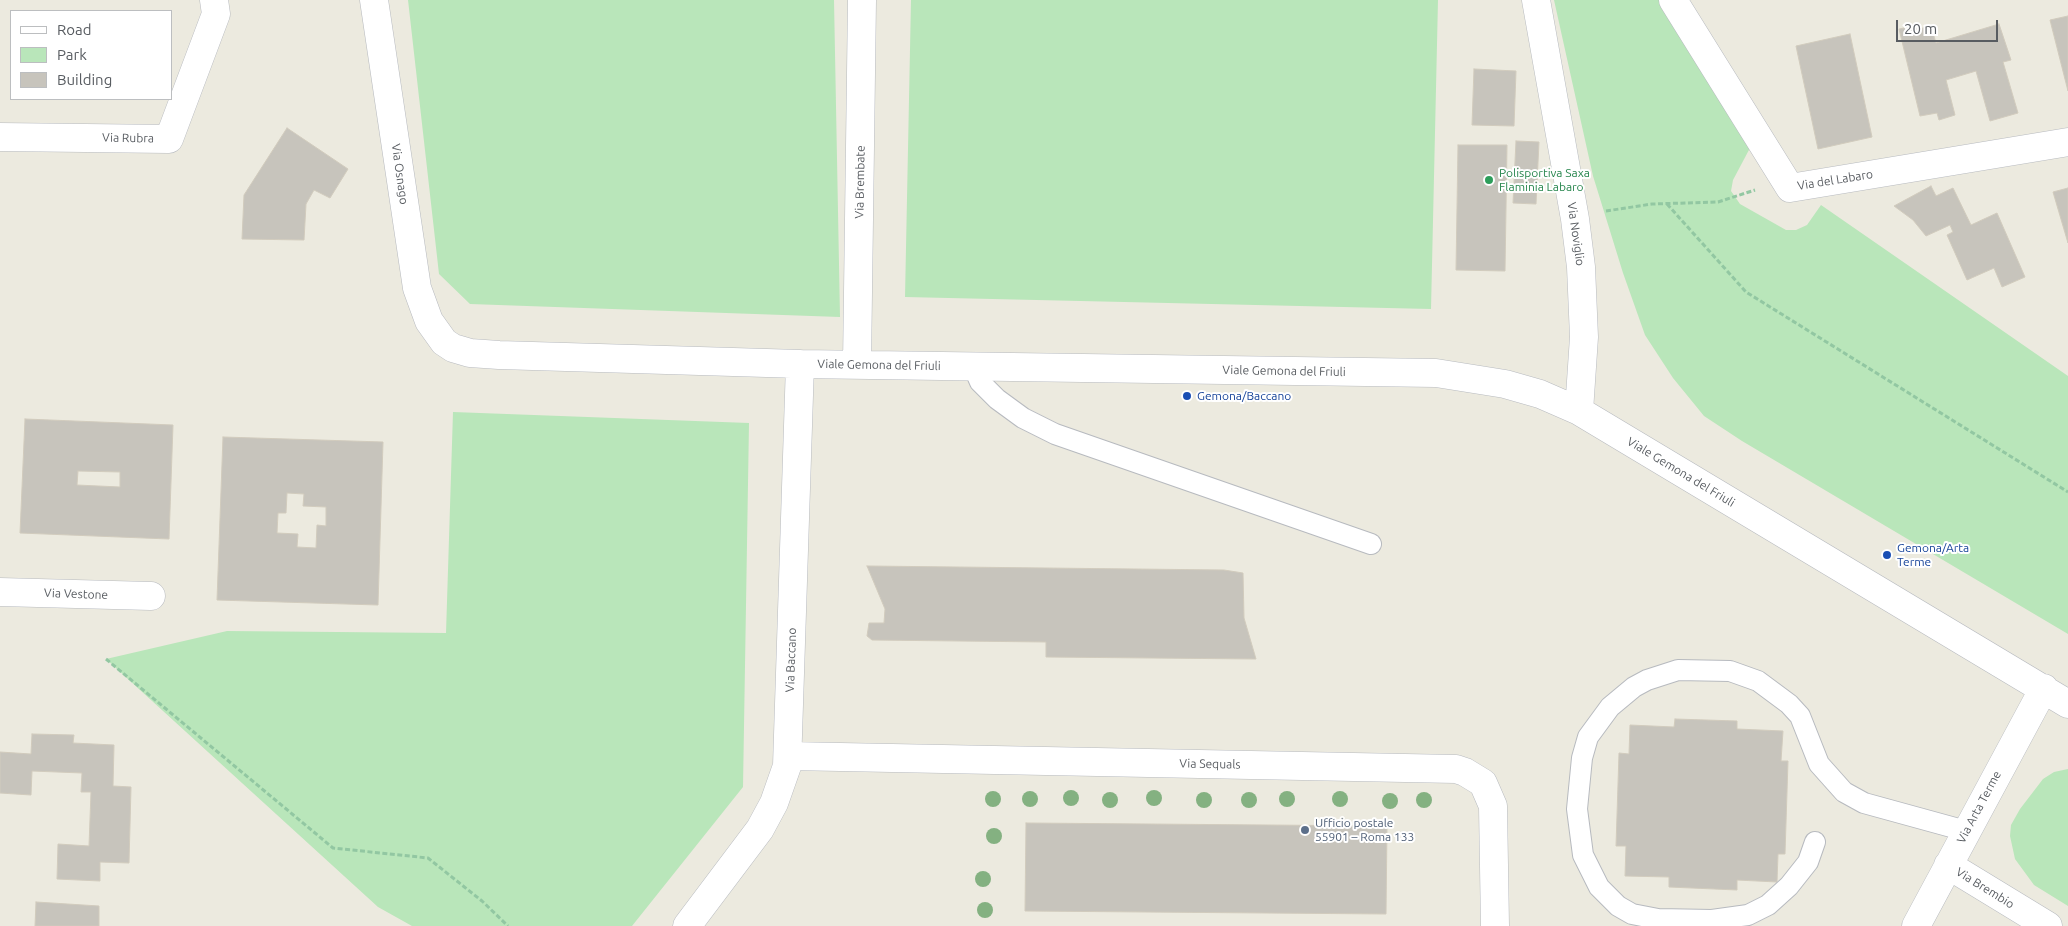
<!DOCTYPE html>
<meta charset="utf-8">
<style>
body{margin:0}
#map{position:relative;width:2068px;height:926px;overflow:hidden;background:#eceadf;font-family:Ubuntu,sans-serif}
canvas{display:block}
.legend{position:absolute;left:10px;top:10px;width:162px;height:90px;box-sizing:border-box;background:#fff;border:1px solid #bcbec0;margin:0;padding:6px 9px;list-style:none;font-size:15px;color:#585c61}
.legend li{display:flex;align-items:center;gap:10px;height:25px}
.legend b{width:25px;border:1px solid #bcbec0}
.scale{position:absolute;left:1896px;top:20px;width:102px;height:22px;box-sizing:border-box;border:2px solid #585c61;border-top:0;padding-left:6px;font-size:15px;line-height:18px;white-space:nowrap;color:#585c61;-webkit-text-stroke:4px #fff;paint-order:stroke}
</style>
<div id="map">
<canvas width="2068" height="926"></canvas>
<ul class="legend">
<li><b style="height:6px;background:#fff"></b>Road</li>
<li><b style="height:14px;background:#b9e6ba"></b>Park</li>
<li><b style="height:14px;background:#c7c4bc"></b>Building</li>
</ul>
<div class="scale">20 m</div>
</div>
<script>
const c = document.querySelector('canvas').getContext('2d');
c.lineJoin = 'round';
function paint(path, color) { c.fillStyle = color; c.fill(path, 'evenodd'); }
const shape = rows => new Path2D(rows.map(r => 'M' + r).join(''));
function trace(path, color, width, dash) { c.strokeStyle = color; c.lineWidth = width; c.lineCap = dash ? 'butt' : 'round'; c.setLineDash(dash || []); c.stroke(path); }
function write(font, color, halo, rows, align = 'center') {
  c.font = font + ' Ubuntu,sans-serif'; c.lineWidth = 4; c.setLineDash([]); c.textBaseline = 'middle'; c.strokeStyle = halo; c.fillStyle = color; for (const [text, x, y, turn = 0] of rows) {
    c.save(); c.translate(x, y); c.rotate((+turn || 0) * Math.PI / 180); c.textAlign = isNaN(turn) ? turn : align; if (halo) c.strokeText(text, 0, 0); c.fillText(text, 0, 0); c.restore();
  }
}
const green = shape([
 [408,0,834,0,840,317,470,304,439,274],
 [911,0,1438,0,1431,309,905,297],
 [1554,0,1659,0,1737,119,1750,148,1733,180,1731,191,1740,204,1786,230,1796,230,1807,225,1821,205,2068,376,2068,634,1742,441,1704,416,1673,378,1645,335,1623,273,1593,176],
 [453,412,749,423,743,787,632,926,412,926,378,907,106,659,227,631,446,633],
 [2068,769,2068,906,2034,885,2015,859,2010,836,2011,825,2020,809,2043,779,2054,772]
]);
const building = shape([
 [2068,16,2068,91,2050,20,2068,16],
 [1999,24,2011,60,2003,62,2018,113,1990,121,1976,71,1946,80,1955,115,1939,120,1937,113,1920,116,1899,29,1918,25,1919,29,1931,26,1936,43,1999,24],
 [1850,34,1872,137,1818,149,1796,46,1850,34],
 [1474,69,1516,71,1514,126,1472,125,1474,69],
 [287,128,348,169,330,198,314,190,306,204,304,240,242,239,244,195,287,128],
 [1516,141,1539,142,1536,204,1513,203,1516,141],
 [1458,145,1507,145,1505,271,1456,270,1458,145],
 [1931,186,1936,196,1953,188,1971,225,1997,213,2025,277,2002,287,1994,268,1967,280,1947,235,1953,232,1950,225,1926,236,1913,220,1894,206,1931,186],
 [2068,188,2068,243,2053,192,2068,188],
 [25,419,173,425,169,539,20,533,25,419],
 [78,471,120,472,120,487,77,485,78,471],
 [223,437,383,442,378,605,217,600,223,437],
 [287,493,304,494,303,506,326,507,326,526,317,525,316,548,297,547,298,534,277,533,278,513,286,513,287,493],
 [867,566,1224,570,1243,573,1244,618,1256,659,1046,657,1046,642,872,640,867,636,869,623,884,623,885,609,867,566],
 [1675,719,1737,721,1737,729,1783,731,1781,761,1788,761,1785,854,1778,854,1777,882,1737,880,1737,890,1669,887,1669,877,1625,876,1626,846,1616,846,1619,753,1629,754,1630,725,1674,727,1675,719],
 [32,734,74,735,73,743,114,745,113,786,131,787,129,863,100,862,100,881,57,879,58,844,89,846,91,792,81,792,82,773,32,771,31,795,0,793,0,752,31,754,32,734],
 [1026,823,1387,826,1386,914,1025,911,1026,823],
 [36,902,99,906,99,926,35,926,36,902]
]);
const path = shape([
 [1667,204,1746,292,2068,492],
 [1606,211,1652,204,1718,202,1755,190],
 [106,659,333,848,428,858,482,901,508,926]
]);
const lane = shape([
 [973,366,980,382,997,399,1023,418,1055,434,1371,544],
 [1815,842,1808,862,1789,886,1768,905,1748,915,1712,920,1658,919,1632,914,1618,906,1599,887,1583,855,1577,809,1582,758,1588,737,1610,707,1634,687,1647,680,1678,670,1730,671,1758,681,1789,704,1800,716,1819,764,1844,792,1864,803,1966,831]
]);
const street = shape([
 [374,0,417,288,429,321,444,342,453,348,470,353,499,355,800,364,1436,373,1505,384,1540,394,1579,411,2068,704],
 [1536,0,1575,219,1581,267,1584,337,1579,411],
 [1673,0,1790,188,2068,142],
 [0,137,169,139,216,14,214,0],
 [857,365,862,0],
 [0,592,151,596],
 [789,756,1456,769,1465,772,1483,783,1493,806,1495,926],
 [1948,865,2048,926],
 [687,926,760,829,774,803,787,766,800,364],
 [1916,926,2044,688]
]);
const trees = [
 [1071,798],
 [1154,798],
 [993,799],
 [1030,799],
 [1287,799],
 [1340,799],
 [1110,800],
 [1204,800],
 [1249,800],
 [1424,800],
 [1390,801],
 [994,836],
 [983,879],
 [985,910]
];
const markers = [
 [1489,180,5,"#2e9e5b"],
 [1187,396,5,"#1a4fb4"],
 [1887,555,5,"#1a4fb4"],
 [1305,830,5,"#5c6f8a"]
];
const streetNames = [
 ["Via Rubra",128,138,1],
 ["Via Osnago",400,174,82],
 ["Via del Labaro",1835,180,-9],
 ["Via Brembate",860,182,-89],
 ["Via Noviglio",1576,234,82],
 ["Viale Gemona del Friuli",879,365,1],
 ["Viale Gemona del Friuli",1284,371,1],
 ["Viale Gemona del Friuli",1681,472,31],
 ["Via Vestone",76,594,2],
 ["Via Baccano",791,660,-88],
 ["Via Sequals",1210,764,1],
 ["Via Arta Terme",1979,807,-62],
 ["Via Brembio",1985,888,32]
];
const leisureNames = [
 ["Polisportiva Saxa",1499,173],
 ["Flaminia Labaro",1499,187]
];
const transitNames = [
 ["Gemona/Baccano",1197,396],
 ["Gemona/Arta",1897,548],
 ["Terme",1897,562]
];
const serviceNames = [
 ["Ufficio postale",1315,823],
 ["55901 – Roma 133",1315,837]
];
paint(green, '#b9e6ba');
paint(building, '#c7c4bc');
trace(building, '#d1cbbd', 1);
trace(lane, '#b7babf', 22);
trace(street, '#b7babf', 29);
trace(path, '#92c7a2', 3, [5, 2.5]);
trace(lane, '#fff', 20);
trace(street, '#fff', 28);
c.fillStyle = '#84b181';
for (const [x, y] of trees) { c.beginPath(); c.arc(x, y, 8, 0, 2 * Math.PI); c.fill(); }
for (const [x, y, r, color] of markers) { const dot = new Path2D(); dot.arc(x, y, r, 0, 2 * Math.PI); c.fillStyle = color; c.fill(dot); trace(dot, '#fff', 2); }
write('12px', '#585c61', '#fff', streetNames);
write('12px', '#27864d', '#fff', leisureNames, 'left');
write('12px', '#164399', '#fff', transitNames, 'left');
write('12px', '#4e5e75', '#fff', serviceNames, 'left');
</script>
